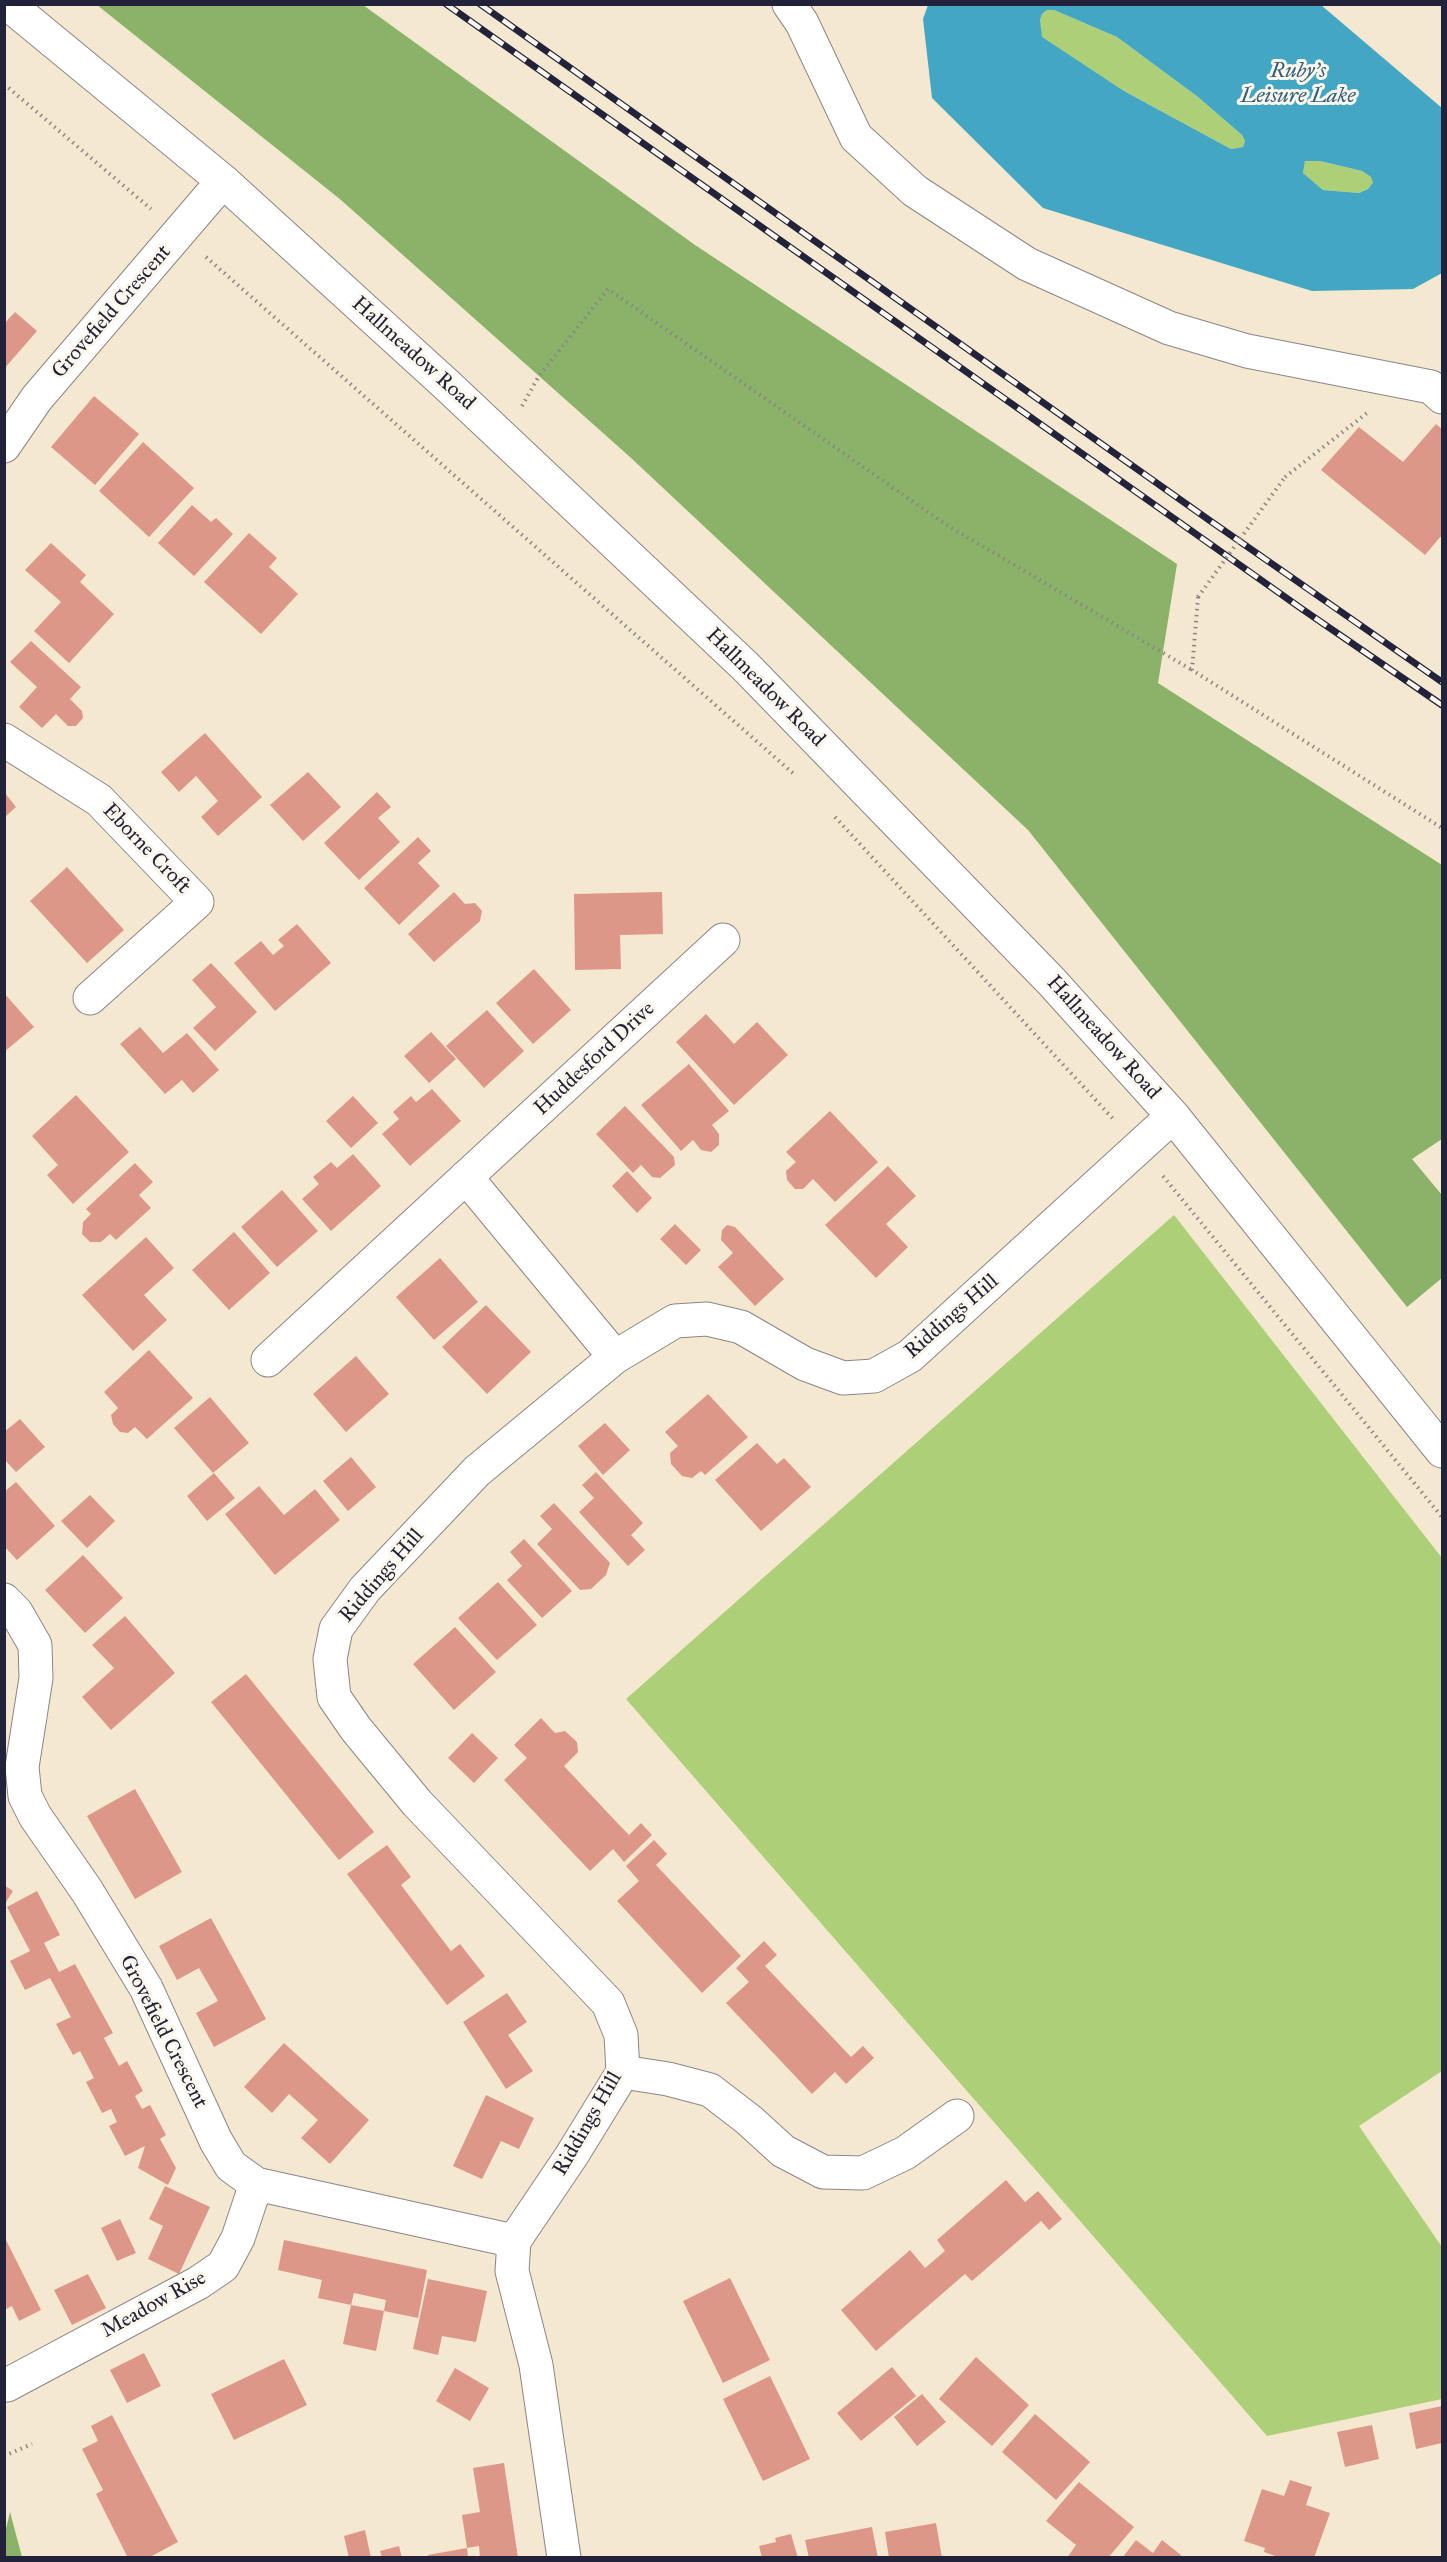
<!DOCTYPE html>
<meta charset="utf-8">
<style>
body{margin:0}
#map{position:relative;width:1447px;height:2562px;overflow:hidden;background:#f5e8d1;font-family:"IM FELL Great Primer",serif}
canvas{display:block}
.frame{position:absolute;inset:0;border:6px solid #22223b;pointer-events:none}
</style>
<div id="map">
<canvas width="1447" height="2562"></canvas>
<div class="frame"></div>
</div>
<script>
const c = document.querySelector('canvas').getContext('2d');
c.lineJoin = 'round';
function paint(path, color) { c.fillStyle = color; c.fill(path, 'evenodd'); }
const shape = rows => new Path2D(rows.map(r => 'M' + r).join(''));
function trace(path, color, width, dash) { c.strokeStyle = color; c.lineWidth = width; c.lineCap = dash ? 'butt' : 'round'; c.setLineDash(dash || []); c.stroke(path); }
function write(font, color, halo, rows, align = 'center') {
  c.font = font + ' "IM FELL Great Primer",serif'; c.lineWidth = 6; c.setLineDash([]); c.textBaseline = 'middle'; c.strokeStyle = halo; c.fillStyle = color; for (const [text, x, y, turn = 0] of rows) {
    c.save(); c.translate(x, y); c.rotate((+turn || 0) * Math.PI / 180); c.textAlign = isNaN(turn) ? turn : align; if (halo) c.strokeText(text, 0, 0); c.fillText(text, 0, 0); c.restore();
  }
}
const green = shape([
 [1047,10,1054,10,1117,37,1198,97,1242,135,1245,141,1243,147,1231,149,1124,91,1041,37,1040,20,1042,14],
 [1305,161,1320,161,1362,171,1371,177,1374,183,1368,189,1359,193,1323,190,1303,173],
 [1174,1215,1442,1558,1442,2071,1359,2126,1442,2247,1442,2399,1267,2436,626,1699]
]);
const forest = shape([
 [97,5,363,5,695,245,1177,564,1158,683,1442,865,1442,1139,1412,1159,1442,1195,1442,1278,1407,1307,1028,830,630,457,539,376,341,200],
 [10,2512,22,2557,5,2557,5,2533]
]);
const water = shape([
 [928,5,1321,5,1442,108,1442,273,1413,289,1312,291,1043,208,932,98,923,19],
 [1047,10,1054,10,1117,37,1198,97,1242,135,1245,141,1243,147,1231,149,1124,91,1042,37,1040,20,1042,14],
 [1305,161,1320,161,1362,171,1371,177,1373,183,1368,189,1359,193,1323,190,1303,173]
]);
const building = shape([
 [15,312,37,331,4,369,4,324],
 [94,396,139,434,95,485,51,447],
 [1436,424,1442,429,1442,535,1425,555,1321,470,1359,427,1403,462],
 [143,442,194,488,149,537,99,491],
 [192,505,211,522,216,518,233,534,194,576,158,543],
 [249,533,277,558,269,567,298,594,261,634,204,582],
 [51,543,86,575,80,582,114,614,69,663,34,631,61,602,25,570],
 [31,641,81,687,70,699,82,711,83,718,76,726,68,726,56,714,42,728,19,707,37,687,10,662],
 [205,733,262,797,218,836,201,817,218,801,196,776,179,792,161,772],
 [308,772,341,807,303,841,270,805],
 [377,792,391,807,378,818,400,842,359,880,324,843],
 [5,793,16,807,5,817],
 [418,837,431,851,418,863,440,886,399,925,364,888],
 [67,867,124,930,87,963,30,901],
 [454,892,465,904,475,903,482,911,480,921,434,962,408,934],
 [662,892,663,934,620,935,621,969,575,970,574,894],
 [297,924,331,963,275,1011,234,963,261,941,273,955,284,946,278,940],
 [211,963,257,1012,215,1051,193,1028,216,1007,192,980],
 [534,969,571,1010,533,1044,496,1003],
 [4,993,34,1027,4,1052],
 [487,1010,524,1051,484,1088,446,1046],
 [706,1014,734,1044,757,1022,788,1055,734,1105,676,1042],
 [140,1027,163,1053,187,1033,219,1070,193,1093,182,1080,165,1094,120,1044],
 [431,1032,456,1059,429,1083,404,1056],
 [689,1064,729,1111,712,1125,719,1134,719,1145,711,1152,701,1150,693,1140,681,1151,641,1105],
 [432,1089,461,1121,410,1166,382,1134,399,1119,393,1112,411,1096,416,1102],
 [76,1095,129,1152,73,1204,47,1175,58,1165,32,1136],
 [353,1096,378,1123,351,1148,326,1121],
 [625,1106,674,1157,675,1165,660,1178,652,1177,641,1165,633,1173,596,1134],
 [830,1111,878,1162,835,1202,813,1179,803,1189,795,1189,787,1180,786,1171,796,1162,786,1152],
 [353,1154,381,1186,331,1231,302,1199,319,1184,313,1177,331,1162,337,1168],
 [135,1163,153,1182,139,1195,151,1208,116,1240,110,1234,101,1242,90,1242,82,1234,83,1222,91,1214,86,1209],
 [888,1166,916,1196,886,1224,908,1247,876,1278,825,1225],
 [627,1171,652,1198,637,1213,612,1186],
 [282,1190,318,1231,277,1267,241,1227],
 [675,1224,701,1250,686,1265,660,1239],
 [727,1225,735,1227,784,1279,755,1306,718,1267,733,1253,721,1240,722,1230],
 [234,1232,270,1273,229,1310,192,1270],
 [146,1237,174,1268,144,1295,167,1320,133,1351,82,1295],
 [440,1258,478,1302,434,1340,396,1297],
 [486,1305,531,1352,487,1394,442,1347],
 [149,1350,193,1398,147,1439,135,1427,128,1433,120,1432,113,1424,111,1415,118,1408,104,1392],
 [356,1356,389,1394,346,1432,313,1394],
 [708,1394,748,1437,705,1475,701,1471,692,1478,682,1476,671,1464,670,1453,678,1446,665,1432],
 [210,1397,249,1443,213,1473,174,1428],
 [20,1419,45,1447,16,1472,4,1459,4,1432],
 [605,1423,630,1450,603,1475,578,1446],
 [757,1443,777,1464,784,1458,811,1487,761,1531,715,1480],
 [351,1457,376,1487,348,1511,323,1481],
 [596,1472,643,1523,631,1535,645,1550,628,1566,579,1512,594,1498,582,1485],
 [214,1473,235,1498,207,1521,187,1496],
 [16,1482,55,1526,17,1560,4,1546,4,1492],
 [259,1486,284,1515,315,1489,340,1520,275,1575,225,1514],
 [90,1495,115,1521,87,1548,61,1521],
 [554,1503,610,1563,606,1575,591,1589,580,1590,537,1544,552,1529,540,1516],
 [524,1539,572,1591,542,1618,507,1580,522,1566,510,1552],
 [83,1555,123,1598,85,1633,45,1590],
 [498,1582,537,1625,497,1660,458,1618],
 [125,1616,175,1673,111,1730,82,1697,114,1668,92,1645],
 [455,1627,496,1672,454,1710,413,1664],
 [246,1674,374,1832,339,1860,211,1702],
 [541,1718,555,1733,565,1731,577,1742,578,1752,564,1766,607,1812,629,1835,641,1823,652,1835,624,1862,613,1849,590,1871,504,1780,527,1758,514,1745],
 [472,1733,498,1758,474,1783,448,1758],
 [135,1789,182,1872,135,1899,87,1816],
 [654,1840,667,1854,656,1865,741,1956,702,1993,617,1901,639,1881,626,1866],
 [387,1845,411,1877,401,1885,451,1951,460,1944,485,1976,447,2005,347,1874],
 [4,1885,13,1891,4,1905],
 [37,1891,60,1935,44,1943,59,1972,75,1964,113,2033,104,2038,119,2066,127,2061,143,2091,135,2096,142,2109,150,2105,166,2135,160,2139,176,2168,168,2185,138,2168,145,2146,125,2156,109,2126,117,2122,111,2109,102,2113,86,2082,94,2078,80,2051,73,2055,56,2024,71,2017,50,1978,25,1990,10,1961,30,1951,7,1907],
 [211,1918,266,2019,214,2047,196,2013,218,2001,199,1968,177,1980,159,1946],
 [764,1941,777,1955,765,1966,851,2057,863,2046,874,2058,846,2084,835,2072,812,2094,726,2003,749,1982,736,1968],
 [507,1993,527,2022,508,2035,533,2071,506,2089,463,2022],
 [284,2043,369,2120,330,2164,301,2138,318,2120,289,2094,272,2113,244,2087],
 [486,2095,534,2118,519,2149,501,2141,482,2179,453,2166],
 [1006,2180,1025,2202,1038,2191,1062,2219,1049,2230,1041,2221,972,2281,965,2274,876,2351,841,2310,910,2250,925,2268,945,2251,937,2240],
 [165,2186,210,2207,179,2274,148,2259,163,2226,149,2219],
 [120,2219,136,2253,117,2261,101,2228],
 [4,2236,41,2310,19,2321,12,2306,4,2310],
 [284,2240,427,2270,418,2318,384,2311,386,2300,354,2293,351,2305,318,2298,322,2280,278,2270],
 [88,2274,106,2308,72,2325,54,2290],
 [730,2278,770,2360,723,2383,683,2301],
 [428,2279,487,2291,476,2342,442,2336,438,2355,413,2349],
 [351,2305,384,2311,376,2351,343,2344],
 [144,2353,161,2386,127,2403,110,2370],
 [976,2357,1029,2405,992,2446,939,2399],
 [284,2359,307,2405,234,2440,211,2394],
 [892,2367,916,2396,861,2441,837,2413],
 [455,2368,489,2388,470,2421,436,2401],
 [770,2376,810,2459,763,2481,723,2399],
 [922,2394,946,2422,917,2446,894,2417],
 [1442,2406,1442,2443,1416,2449,1409,2413],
 [1035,2414,1090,2462,1056,2500,1002,2452],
 [112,2415,178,2542,148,2558,128,2558,96,2494,103,2490,82,2449,98,2441,91,2426],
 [1372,2425,1379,2459,1345,2467,1337,2432],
 [504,2463,518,2558,480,2558,479,2546,467,2548,468,2558,428,2558,428,2555,467,2548,462,2515,480,2512,473,2468],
 [1290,2480,1312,2487,1306,2505,1330,2513,1314,2558,1281,2558,1264,2552,1265,2548,1244,2541,1262,2489,1284,2496],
 [1079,2482,1134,2527,1108,2558,1067,2558,1076,2545,1046,2521],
 [936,2523,942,2558,889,2558,885,2532],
 [872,2527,878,2558,809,2558,805,2540],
 [365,2530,371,2558,349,2558,344,2536],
 [791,2534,798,2558,762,2558,759,2546,776,2542,775,2538],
 [1136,2540,1153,2553,1162,2540,1181,2555,1179,2558,1122,2558],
 [399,2546,402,2558,382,2558,380,2551]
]);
const path = shape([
 [4,84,151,209],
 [206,257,795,775],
 [522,406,539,376,608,289,945,524,1192,670],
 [1285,477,1367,413],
 [1198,597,1192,670,1442,828],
 [835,817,1115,1121],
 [1163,1176,1442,1517],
 [4,2456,32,2444]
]);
const minor = shape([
 [8,4,223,181,448,386,746,667,1051,981,1173,1116,1442,1451],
 [789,4,802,23,856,137,915,191,1027,264,1169,328,1247,351,1431,387,1442,397],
 [4,446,37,398,223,181],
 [4,740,99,800,197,902,90,998],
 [466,1177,615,1357],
 [268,1360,723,940],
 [4,1600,16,1612,35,1645,36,1678,22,1767,25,1796,35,1816,87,1891,146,1988,216,2141,231,2166,256,2184,514,2241],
 [623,2072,668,2079,710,2090,749,2120,783,2151,823,2172,863,2173,905,2153,957,2116],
 [7,2385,198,2283,223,2266,238,2238,256,2184],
 [564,2558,536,2365,512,2271,514,2241,572,2155,623,2072,621,2035,608,2003,417,1803,356,1729,334,1697,330,1659,336,1629,365,1589,477,1471,615,1357,675,1321,707,1319,741,1327,805,1364,843,1378,874,1376,910,1356,1173,1116]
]);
const rail = shape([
 [446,4,1302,609,1442,705],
 [480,4,1209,520,1442,682]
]);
const pathBridge = shape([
 [1198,597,1285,477]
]);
const streetNames = [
 ["Grovefield Crescent",112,312,-49],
 ["Hallmeadow Road",413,354,42],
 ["Hallmeadow Road",765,688,45],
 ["Eborne Croft",146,849,46],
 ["Hallmeadow Road",1103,1038,48],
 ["Huddesford Drive",595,1059,-43],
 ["Riddings Hill",952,1317,-41],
 ["Riddings Hill",382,1576,-49],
 ["Grovefield Crescent",163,2032,63],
 ["Riddings Hill",588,2124,-60],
 ["Meadow Rise",154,2305,-29]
];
const waterNames = [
 ["Ruby’s",1298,72],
 ["Leisure Lake",1298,97]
];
paint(green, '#adcf77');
paint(forest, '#8ab268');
paint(water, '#43a7c3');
paint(building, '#dc9789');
trace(minor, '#8c8586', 35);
trace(path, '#8c8586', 4, [1.5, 4.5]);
trace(minor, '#fff', 33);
trace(rail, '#22223b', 7);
trace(rail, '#fbf7ec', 4.5, [14]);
trace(pathBridge, '#8c8586', 4, [1.5, 4.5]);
write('21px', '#22223b', '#fbf7ec', streetNames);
write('italic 22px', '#315e78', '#fbf7ec', waterNames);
</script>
